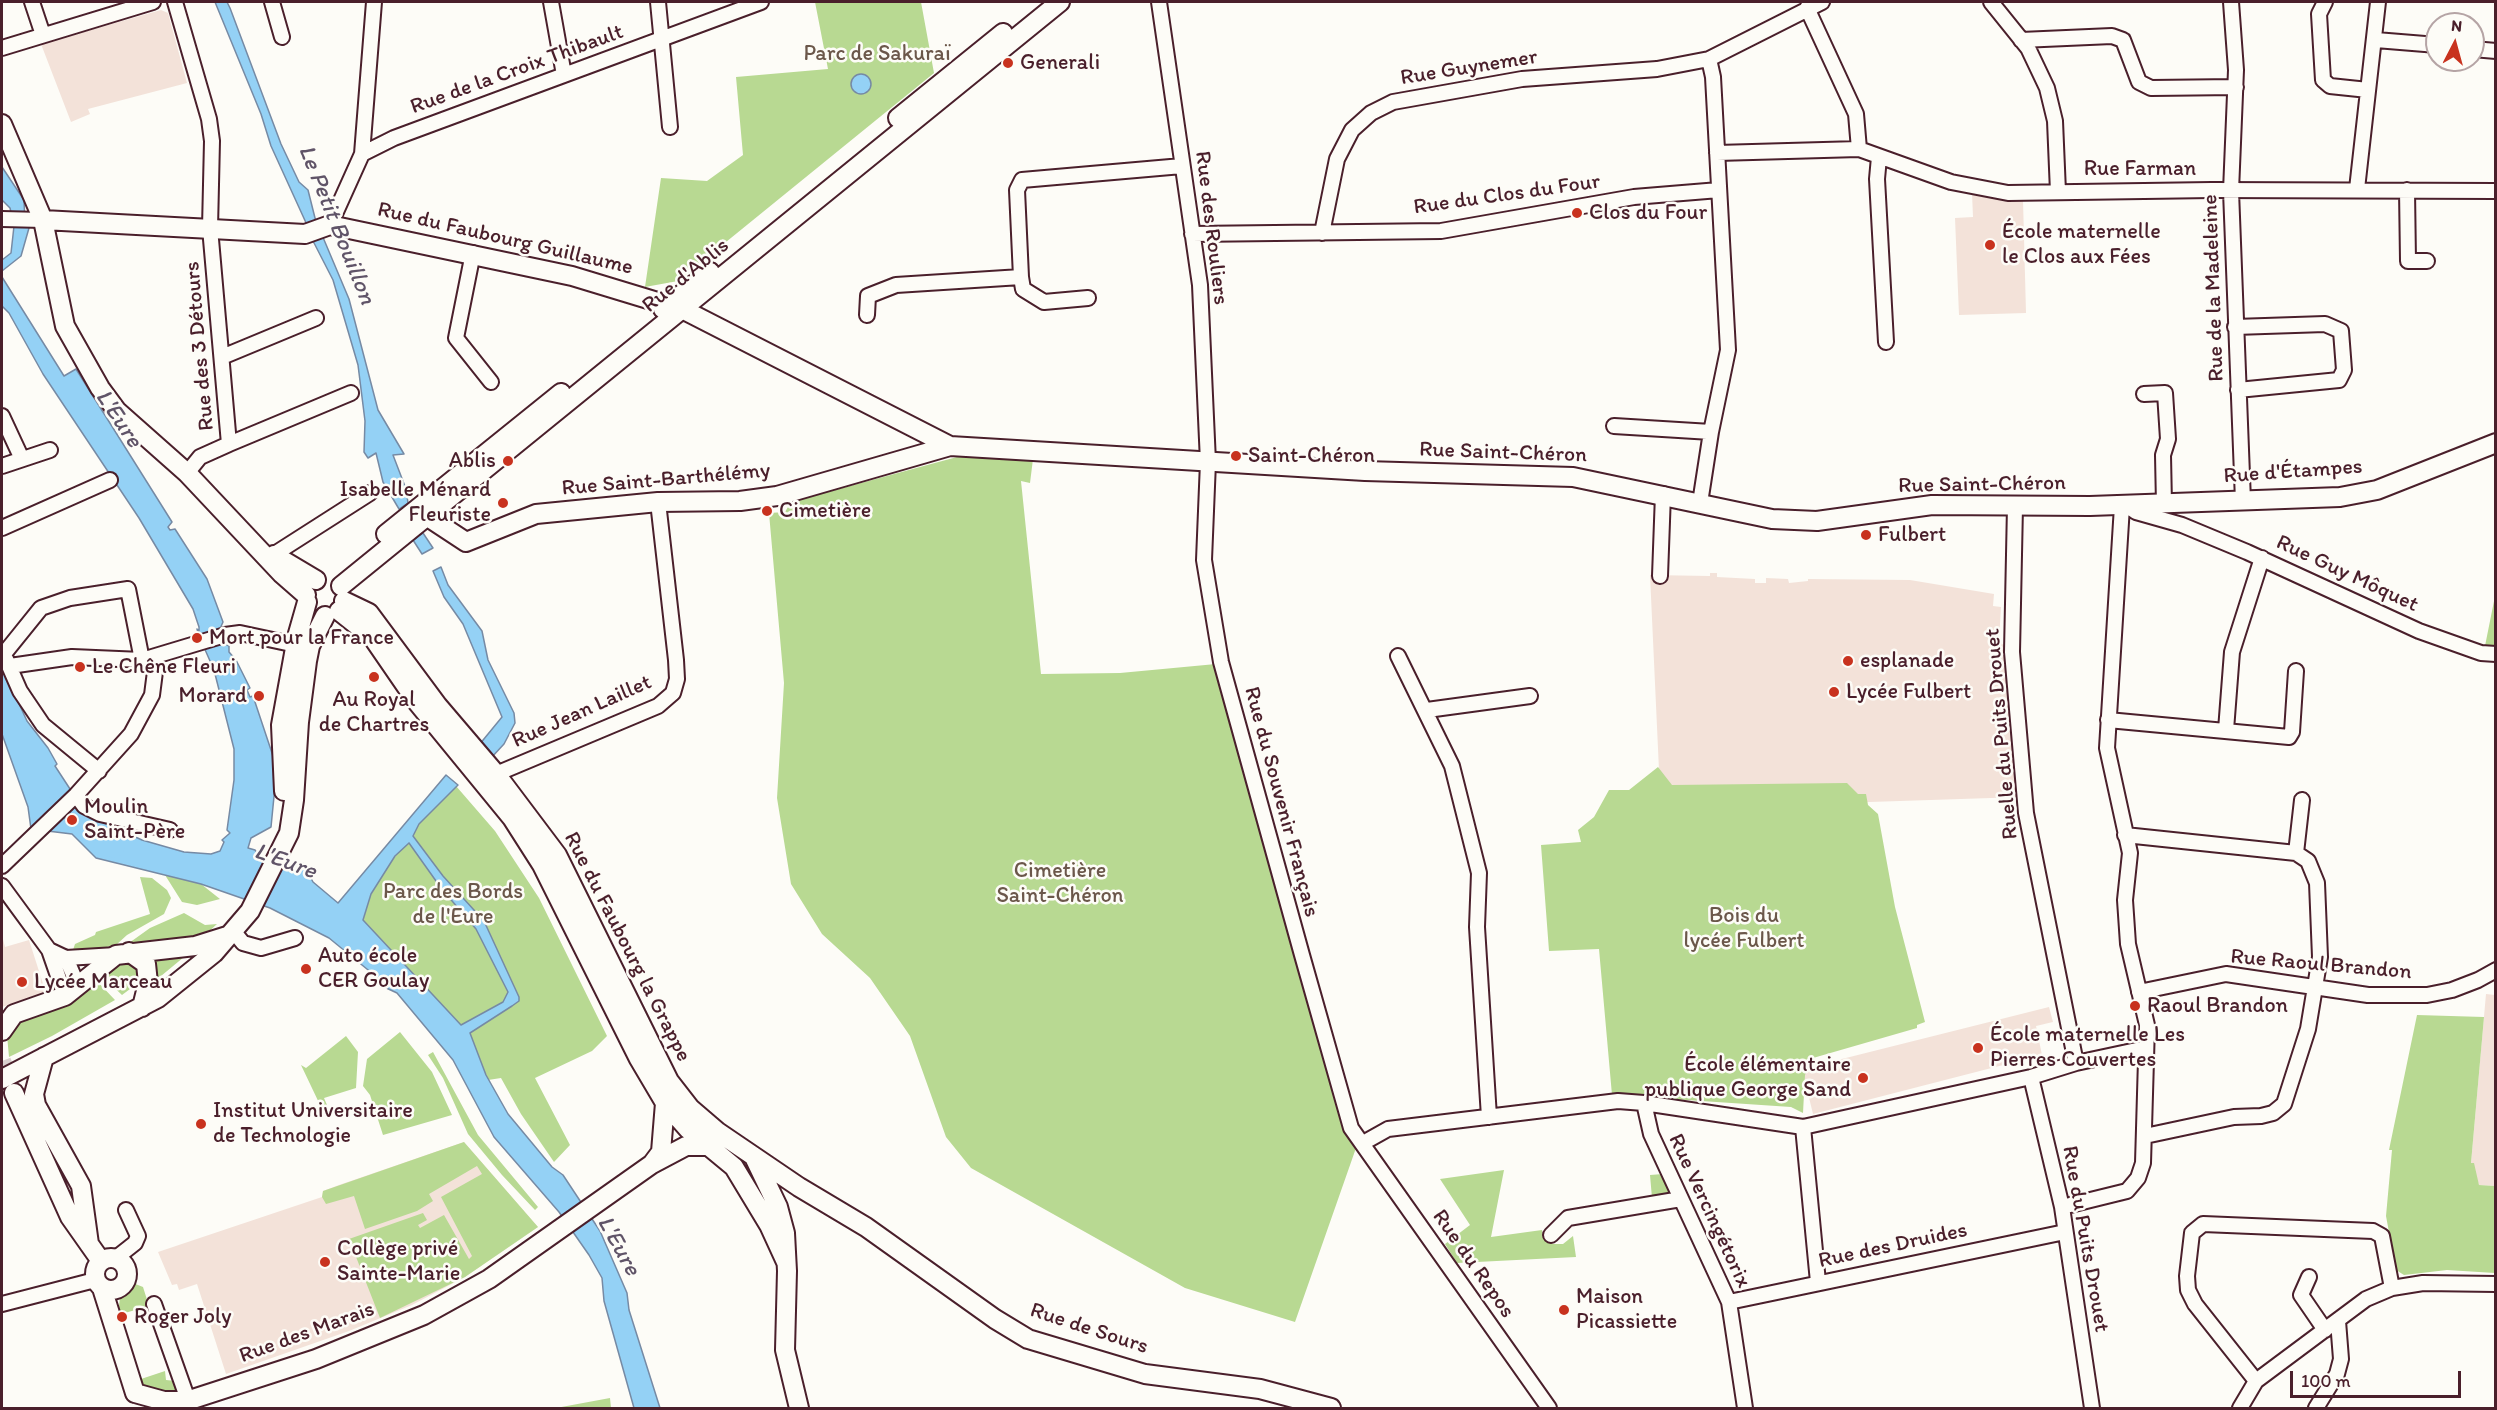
<!DOCTYPE html>
<meta charset="utf-8">
<style>
body{margin:0}
#map{position:relative;width:2497px;height:1410px;overflow:hidden;background:#fdfcf7;font-family:Itim,sans-serif}
canvas{display:block}
.frame{position:absolute;inset:0;border:3px solid #4a1f2b;pointer-events:none}
.north{position:absolute;left:2425px;top:12px;width:60px;height:60px;box-sizing:border-box;background:#fdfcf7;border:2px solid #b5a4a5;border-radius:50%;rotate:6deg;font-size:16px;font-weight:700;line-height:24px;text-align:center;color:#4a1f2b}
.north::after{content:'';display:block;margin:auto;width:21px;height:27px;background:#c8321e;clip-path:polygon(50% 0,100% 100%,50% 72%,0 100%)}
.scale{position:absolute;left:2290px;top:1371px;width:171px;height:27px;box-sizing:border-box;border:3px solid #4a1f2b;border-top:0;padding-left:8px;font-size:18px;line-height:21px;white-space:nowrap;color:#4a1f2b;-webkit-text-stroke:4px #fdfcf7;paint-order:stroke}
</style>
<div id="map">
<canvas width="2497" height="1410"></canvas>
<div class="frame"></div>
<div class="north">N</div>
<div class="scale">100 m</div>
</div>
<script>
const c = document.querySelector('canvas').getContext('2d');
c.lineJoin = 'round';
function paint(path, color) { c.fillStyle = color; c.fill(path, 'evenodd'); }
const shape = rows => new Path2D(rows.map(r => 'M' + r).join(''));
function trace(path, color, width, dash) { c.strokeStyle = color; c.lineWidth = width; c.lineCap = dash ? 'butt' : 'round'; c.setLineDash(dash || []); c.stroke(path); }
function write(font, color, halo, rows, align = 'center') {
  c.font = font + ' Itim,sans-serif'; c.lineWidth = 5; c.setLineDash([]); c.textBaseline = 'middle'; c.strokeStyle = halo; c.fillStyle = color; for (const [text, x, y, turn = 0] of rows) {
    c.save(); c.translate(x, y); c.rotate((+turn || 0) * Math.PI / 180); c.textAlign = isNaN(turn) ? turn : align; if (halo) c.strokeText(text, 0, 0); c.fillText(text, 0, 0); c.restore();
  }
}
const built = shape([
 [161,10,168,13,187,83,88,109,90,114,71,122,41,44],
 [1972,193,2023,200,2026,313,1959,315,1955,218,1973,217],
 [1710,573,1717,573,1717,577,1755,579,1755,583,1766,583,1766,578,1788,579,1789,583,1808,581,1808,579,1910,580,1994,594,1993,606,2001,607,1999,641,2012,653,2022,797,1717,807,1660,792,1650,575,1710,576],
 [2,935,5,947,29,940,46,993,2,1007],
 [2486,994,2495,995,2495,1186,2479,1185,2471,1163],
 [2049,1007,2053,1022,2036,1026,2042,1055,1813,1114,1802,1069],
 [464,1142,538,1227,465,1277,412,1305,349,1331,226,1374,197,1284,179,1290,177,1284,172,1285,158,1252,322,1197,323,1191,339,1185]
]);
const green = shape([
 [815,2,921,2,934,73,678,281,645,287,661,178,707,181,743,155,736,77,828,69],
 [968,454,1033,459,1030,483,1021,481,1041,674,1120,673,1216,664,1344,1126,1356,1148,1295,1322,1185,1288,971,1168,946,1137,910,1036,870,978,822,934,791,884,777,798,784,683,769,513,785,512,791,502],
 [2495,596,2495,647,2485,646],
 [1658,767,1672,785,1847,783,1858,794,1866,794,1868,805,1878,814,1895,907,1925,1022,1917,1025,1917,1028,1813,1058,1805,1075,1803,1113,1791,1107,1612,1095,1599,949,1549,951,1541,845,1581,842,1578,830,1594,817,1609,790,1629,790],
 [456,786,495,831,539,898,607,1036,592,1051,535,1078,570,1145,554,1162,521,1114,501,1078,488,1080,461,1025,363,920,371,894,389,865,419,824],
 [165,875,201,884,220,899,197,905,182,902],
 [140,877,152,878,167,890,171,898,164,914,127,935,116,945,87,951,73,950,75,944,95,935,96,932,150,914],
 [184,913,205,925,217,924,204,936,171,942,129,943,150,928],
 [190,952,155,981,143,956],
 [132,962,139,966,141,980,136,979,130,989,122,995,102,976,118,963],
 [96,980,115,1000,52,1036,9,1057,7,1035,19,1019],
 [2417,1015,2484,1017,2471,1163,2474,1163,2479,1185,2495,1186,2495,1273,2447,1270,2404,1275,2396,1270,2386,1216,2392,1150,2389,1150],
 [400,1032,432,1072,452,1115,383,1135,370,1095,363,1086,367,1059],
 [346,1036,358,1052,356,1088,324,1098,327,1105,321,1107,301,1065,306,1068],
 [433,1052,478,1135,538,1207,535,1210,502,1175,468,1134,443,1078,428,1055],
 [464,1142,538,1227,465,1277,380,1318,349,1239,423,1213,427,1220,418,1225,420,1228,444,1215,469,1259,472,1256,441,1197,482,1174,477,1166,429,1194,433,1201,417,1211,365,1229,354,1196,326,1204,322,1197,323,1191],
 [1504,1170,1491,1237,1542,1230,1543,1237,1553,1244,1563,1244,1573,1236,1576,1257,1457,1263,1445,1244,1470,1225,1440,1179],
 [1663,1174,1669,1189,1668,1194,1652,1198,1650,1175],
 [133,1283,143,1287,149,1306,118,1315,120,1297,126,1286],
 [165,1371,166,1380,176,1381,179,1390,176,1396,142,1387,138,1380],
 [610,1398,611,1408,556,1408]
]);
const water = shape([
 [215,2,227,2,230,8,281,144,299,182,308,190,316,222,307,225,271,146,261,114,215,2],
 '851 84a10 10 0 1 1 20 0a10 10 0 1 1-20 0Z',
 [2,167,24,200,25,225,29,228,21,256,2,271,2,260,11,253,14,226,10,208,2,200,2,167],
 [322,235,349,299,378,410,404,454,393,455,406,489,408,503,399,509,383,482,376,453,368,458,364,452,365,421,358,365,333,280,312,239,322,235],
 [2,277,64,376,76,369,172,522,168,527,170,530,175,529,207,579,223,622,219,631,222,642,229,646,229,652,236,660,250,688,247,690,250,697,253,696,274,759,276,776,271,827,251,838,248,848,255,850,260,857,292,866,301,867,303,863,313,882,338,903,446,775,458,785,419,824,413,836,443,876,484,921,519,997,519,1001,512,1006,470,1033,486,1075,508,1114,552,1167,563,1175,600,1231,627,1293,629,1310,660,1408,634,1408,604,1301,602,1278,589,1255,559,1212,494,1137,453,1060,397,993,382,986,384,983,329,938,270,908,201,884,96,858,72,834,31,829,28,807,2,734,2,667,27,721,48,748,57,764,55,766,87,815,142,840,184,852,211,854,220,851,224,842,222,840,230,833,227,830,234,780,234,749,214,670,199,636,197,629,199,631,199,627,193,609,139,518,43,374,9,313,2,306,2,277],
 [409,843,441,888,476,929,508,992,503,1002,461,1025,363,920,371,894,395,856,409,843],
 [423,533,433,548,422,554,413,540,423,533],
 [441,567,448,585,482,631,488,660,514,713,515,723,504,744,491,758,479,745,502,717,463,624,444,597,433,571,441,567]
]);
const river = shape([
 [58,804,109,846,114,847]
]);
const secondaryTunnel = shape([
 [2,1061,13,1090]
]);
const street = shape([
 [32,2,43,35],
 [175,2,209,119,212,141,210,228,229,444,200,457,187,473],
 [272,2,282,37],
 [551,2,564,75],
 [658,2,670,127],
 [1159,2,1200,285,1208,462,1204,560,1221,662,1302,955,1351,1128,1549,1408],
 [1991,2,2028,48,2047,88,2055,121,2058,192],
 [2231,2,2236,70,2231,191,2243,501],
 [2325,2,2319,14,2323,80,2330,86,2368,90],
 [1807,8,1856,114,1859,149],
 [2021,40,2112,36,2123,40,2139,82,2151,88,2236,87],
 [2376,40,2437,45],
 [2,48,153,2],
 [2473,49,2496,51],
 [1717,153,1859,149,1951,182,2008,193,2212,190,2496,191],
 [362,154,374,2],
 [1879,157,1877,179,1886,342],
 [2357,189,2378,2],
 [2407,190,2408,261,2427,261],
 [2,219,43,220],
 [330,225,362,154,394,138,761,2],
 [1322,233,1337,159,1352,130,1371,113,1393,102,1522,79,1657,69,1709,59,1822,2],
 [1192,234,1441,231,1634,197,1719,190],
 [473,253,456,338,491,382],
 [1021,277,1023,289,1044,302,1088,298],
 [867,315,868,296,896,285,1021,277,1017,190,1022,180,1182,166],
 [2235,327,2325,324,2341,331,2344,370,2339,380,2238,390],
 [222,357,316,318],
 [2144,394,2165,393,2168,439,2163,455,2164,505],
 [2,416,22,459],
 [1614,426,1711,432],
 [229,444,351,393],
 [2,466,50,450],
 [1700,503,1711,432,1728,350,1713,77,1709,59],
 [2126,505,2136,512,2182,525,2247,552,2419,631,2481,653,2496,654],
 [2015,506,2012,652,2026,813,2076,1063],
 [2,528,110,480],
 [273,555,370,493],
 [1660,576,1663,494],
 [3,655,41,608,70,598,128,589,142,660],
 [1398,656,1452,766,1479,873,1477,927,1489,1117],
 [6,659,20,691,43,725,99,771],
 [10,666,72,657,142,660,225,635,240,633,296,645],
 [1427,710,1530,696],
 [2108,720,2289,737,2292,732,2296,671],
 [2226,730,2232,652,2262,558],
 [496,774,658,706,673,693,677,679,676,660,658,502],
 [76,795,84,806,100,814,170,830],
 [2125,835,2296,853],
 [2,866,76,795,131,734,152,695,157,656],
 [2,886,49,950,65,996],
 [234,932,243,943,261,948,295,938],
 [49,950,66,958,116,955],
 [66,958,78,986],
 [2139,992,2226,974,2368,995,2427,995,2452,990,2478,980,2496,970],
 [2031,1077,2062,1207,2092,1408],
 [1644,1103,1651,1134,1729,1302,1745,1408],
 [1803,1127,1818,1282],
 [2145,1136,2234,1117,2261,1116,2273,1113,2284,1104,2308,1029,2320,957,2317,883,2308,861,2296,853,2302,800],
 [1363,1143,1388,1129,1618,1101,1644,1103,1803,1127,2031,1077,2076,1063,2146,1048],
 [2062,1207,2127,1191,2138,1178,2143,1163,2147,1025,2128,944,2125,900,2130,853,2107,748,2122,506],
 [1551,1235,1568,1218,1681,1199],
 [116,1258,135,1243,138,1236,126,1210],
 [2309,1277,2301,1295,2325,1330],
 [1729,1302,2065,1232],
 [2,1304,95,1280],
 [154,1304,188,1400],
 [2256,1381,2195,1304,2188,1290,2187,1276,2192,1233,2203,1224,2373,1231,2382,1236,2392,1288],
 [2240,1408,2256,1381,2366,1299,2392,1288,2423,1283,2496,1284],
 [2316,1408,2337,1374,2341,1359,2338,1321]
]);
const secondary = shape([
 [898,118,1003,33],
 [2,124,43,220,65,326,100,388,117,411,187,473,282,574,306,595],
 [43,220,305,234,330,225,572,276,684,310,950,446],
 [663,309,710,272],
 [428,517,466,542,536,514,658,502,740,501,777,496,950,446,1365,471,1573,477,1772,519,1817,521,1932,505,2090,506,2340,497,2377,490,2496,443],
 [386,534,561,393],
 [274,555,316,580],
 [341,586,1060,2],
 [344,601,369,613,438,706,496,774,557,855,669,1081,690,1108,718,1132,799,1187,866,1227,995,1319,1028,1339,1145,1374,1260,1389,1331,1408],
 [339,611,373,638,417,702,512,818,542,865,639,1059,665,1103,688,1129,734,1167,769,1225,786,1262],
 [284,791,281,725,297,637,307,602],
 [129,952,146,964,148,983,142,1007],
 [2,1031,14,1014,65,996,116,955,195,946,230,935],
 [44,1057,34,1094,36,1105,81,1186,89,1244],
 [2,1079,158,998,214,953,250,911,289,833,294,800,299,722,307,661,310,646,325,616],
 [14,1093,70,1217,101,1261],
 [755,1159,778,1207,785,1233,787,1271,785,1350,799,1408],
 [652,1164,661,1152,665,1103],
 '95 1274a16 16 0 1 1 32 0a16 16 0 1 1-32 0Z',
 [102,1288,135,1393],
 [135,1393,164,1401,180,1401],
 [165,1408,316,1359,424,1315,489,1279,652,1164,686,1146,708,1146]
]);
const markers = [
 [1008,63,6,"#c8321e"],
 [1577,213,6,"#c8321e"],
 [1990,245,6,"#c8321e"],
 [1236,456,6,"#c8321e"],
 [508,461,6,"#c8321e"],
 [503,503,6,"#c8321e"],
 [767,511,6,"#c8321e"],
 [1866,535,6,"#c8321e"],
 [197,638,6,"#c8321e"],
 [1848,661,6,"#c8321e"],
 [80,667,6,"#c8321e"],
 [374,677,6,"#c8321e"],
 [1834,692,6,"#c8321e"],
 [259,696,6,"#c8321e"],
 [72,820,6,"#c8321e"],
 [306,969,6,"#c8321e"],
 [22,982,6,"#c8321e"],
 [2135,1006,6,"#c8321e"],
 [1978,1048,6,"#c8321e"],
 [1863,1078,6,"#c8321e"],
 [201,1124,6,"#c8321e"],
 [325,1262,6,"#c8321e"],
 [1564,1310,6,"#c8321e"],
 [122,1317,6,"#c8321e"]
];
const parkNames = [
 ["Parc de Sakuraï",877,54],
 ["Cimetière",1060,871],
 ["Saint-Chéron",1060,896],
 ["Parc des Bords",453,892],
 ["de l'Eure",453,917],
 ["Bois du",1744,916],
 ["lycée Fulbert",1744,941]
];
const poiNames = [
 ["Generali",1020,63],
 ["Clos du Four",1589,213],
 ["École maternelle",2002,232],
 ["le Clos aux Fées",2002,257],
 ["Saint-Chéron",1248,456],
 ["Ablis",496,461,"right"],
 ["Isabelle Ménard",491,490,"right"],
 ["Fleuriste",491,515,"right"],
 ["Cimetière",779,511],
 ["Fulbert",1878,535],
 ["Mort pour la France",209,638],
 ["esplanade",1860,661],
 ["Le Chêne Fleuri",92,667],
 ["Lycée Fulbert",1846,692],
 ["Morard",247,696,"right"],
 ["Au Royal",374,700,"center"],
 ["de Chartres",374,725,"center"],
 ["Moulin",84,807],
 ["Saint-Père",84,832],
 ["Auto école",318,956],
 ["CER Goulay",318,981],
 ["Lycée Marceau",34,982],
 ["Raoul Brandon",2147,1006],
 ["École maternelle Les",1990,1035],
 ["Pierres Couvertes",1990,1060],
 ["École élémentaire",1851,1065,"right"],
 ["publique George Sand",1851,1090,"right"],
 ["Institut Universitaire",213,1111],
 ["de Technologie",213,1136],
 ["Collège privé",337,1249],
 ["Sainte-Marie",337,1274],
 ["Maison",1576,1297],
 ["Picassiette",1576,1322],
 ["Roger Joly",134,1317]
];
const streetNames = [
 ["Rue Guynemer",1469,68,-9],
 ["Rue de la Croix Thibault",517,70,-20],
 ["Rue Farman",2140,169],
 ["Rue du Clos du Four",1507,195,-8],
 ["Rue des Rouliers",1211,228,83],
 ["Rue du Faubourg Guillaume",505,239,13],
 ["Rue d'Ablis",686,276,-39],
 ["Rue de la Madeleine",2214,288,-92],
 ["Rue des 3 Détours",200,346,-95],
 ["Rue Saint-Chéron",1503,453,2],
 ["Rue d'Étampes",2293,472,-4],
 ["Rue Saint-Barthélémy",666,480,-5],
 ["Rue Saint-Chéron",1982,485,-1],
 ["Rue Guy Môquet",2347,574,25],
 ["Rue Jean Laillet",582,712,-24],
 ["Ruelle du Puits Drouet",2002,734,-95],
 ["Rue du Souvenir Français",1281,802,75],
 ["Rue du Faubourg la Grappe",627,947,63],
 ["Rue Raoul Brandon",2321,965,5],
 ["Rue Vercingétorix",1709,1211,65],
 ["Rue du Puits Drouet",2085,1239,80],
 ["Rue des Druides",1893,1246,-12],
 ["Rue du Repos",1473,1264,55],
 ["Rue de Sours",1089,1329,18],
 ["Rue des Marais",307,1333,-20]
];
const waterNames = [
 ["Le Petit Bouillon",336,225,68],
 ["L'Eure",118,419,56],
 ["L'Eure",285,862,20],
 ["L'Eure",618,1246,61]
];
paint(built, '#f3e2d9');
paint(green, '#b8d992');
paint(water, '#94d1f5');
trace(water, '#768aa4', 1.5);
trace(river, '#94d1f5', 21);
trace(secondaryTunnel, '#d9d0ce', 18, [18, 9]);
trace(street, '#4a1f2b', 18);
trace(secondary, '#4a1f2b', 22);
trace(street, '#fdfcf7', 14);
trace(secondary, '#fdfcf7', 18);
for (const [x, y, r, color] of markers) { const dot = new Path2D(); dot.arc(x, y, r, 0, 2 * Math.PI); c.fillStyle = color; c.fill(dot); trace(dot, '#fdfcf7', 2); }
write('22px', '#6b574a', '#fdfcf7', parkNames);
write('22px', '#4a1f2b', '#fdfcf7', poiNames, 'left');
write('22px', '#4a1f2b', '#fdfcf7', streetNames);
write('italic 24px', '#605468', '#fdfcf7', waterNames);
</script>
